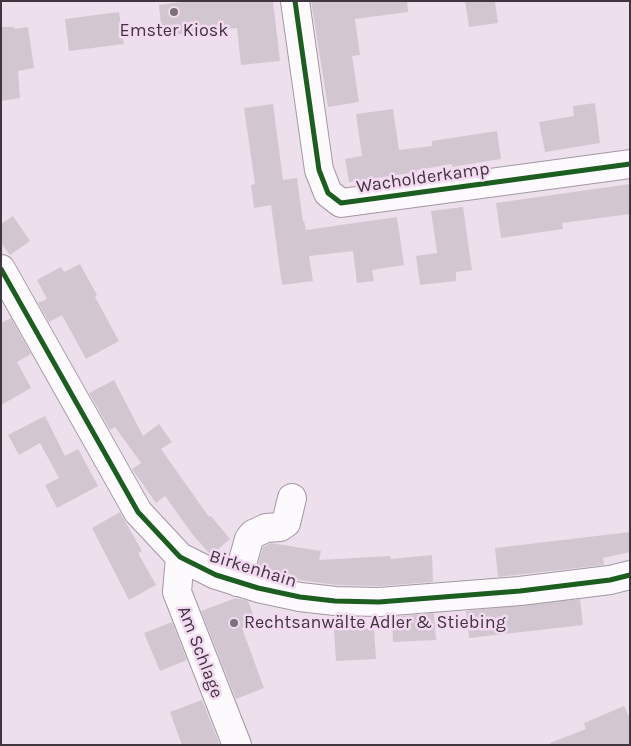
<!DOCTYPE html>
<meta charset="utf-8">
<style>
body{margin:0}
#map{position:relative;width:631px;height:746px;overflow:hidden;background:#eddfec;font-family:Karla,sans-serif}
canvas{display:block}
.frame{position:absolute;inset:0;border:2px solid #40363f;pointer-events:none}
</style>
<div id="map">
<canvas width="631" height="746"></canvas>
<div class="frame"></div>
</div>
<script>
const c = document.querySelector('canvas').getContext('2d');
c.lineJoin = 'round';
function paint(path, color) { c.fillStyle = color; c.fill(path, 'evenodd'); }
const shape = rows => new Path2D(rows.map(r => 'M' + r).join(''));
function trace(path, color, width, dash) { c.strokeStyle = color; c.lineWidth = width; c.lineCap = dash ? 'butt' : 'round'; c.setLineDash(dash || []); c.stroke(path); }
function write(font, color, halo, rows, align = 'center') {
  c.font = font + ' Karla,sans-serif'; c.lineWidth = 5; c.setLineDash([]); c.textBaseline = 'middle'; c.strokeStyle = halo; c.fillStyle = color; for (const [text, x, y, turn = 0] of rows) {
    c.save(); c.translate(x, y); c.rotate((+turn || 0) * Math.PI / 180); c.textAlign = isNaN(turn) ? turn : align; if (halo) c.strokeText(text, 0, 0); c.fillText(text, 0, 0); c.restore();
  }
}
const building = shape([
 [190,1,273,1,280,61,241,65,237,28,162,36,159,5],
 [311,1,407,1,408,12,355,19,360,55,352,56,359,102,328,107],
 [465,1,495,1,498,23,469,27],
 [119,12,124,44,69,51,65,19],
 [1,27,14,27,15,29,28,27,34,68,18,71,20,98,1,101],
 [595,103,600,143,545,152,539,122,574,116,573,106],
 [273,104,283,180,297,178,303,222,304,221,306,230,397,217,404,265,372,270,374,281,357,283,353,251,309,256,313,281,282,285,271,205,254,208,251,185,255,184,244,108],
 [393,109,399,150,432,146,432,141,497,131,501,159,452,167,452,164,417,170,417,172,349,182,345,159,362,156,356,114],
 [630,184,630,214,562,223,563,229,501,238,496,203],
 [463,207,472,270,456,272,456,281,420,285,416,256,437,253,431,211],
 [13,216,30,241,10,255,1,243,1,224],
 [80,264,97,295,95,297,119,341,86,359,62,315,49,322,38,303,47,299,37,280,61,267,64,272],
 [11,318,31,354,17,362,31,388,1,405,1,323],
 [114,380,143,436,159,424,172,442,161,449,209,517,211,516,230,539,211,555,193,535,165,496,156,503,132,469,141,463,115,427,110,430,89,393],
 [45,416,65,456,78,449,98,486,57,508,45,485,59,478,40,443,19,455,8,435],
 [120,512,142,551,138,553,156,585,129,600,92,528],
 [630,532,630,552,603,558,604,565,498,577,495,548],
 [270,543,321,551,319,560,390,556,391,559,432,555,433,582,379,586,336,585,292,579,256,571,263,547],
 [236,598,248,601,256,622,242,628,264,688,236,699,201,611],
 [580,599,583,625,469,638,466,611],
 [434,613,436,640,393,642,392,617],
 [172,622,187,660,160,671,144,633],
 [374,628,376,659,336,661,334,630],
 [202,700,220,745,182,745,170,712],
 [624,706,630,719,630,745,550,745,550,743,586,729,584,723]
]);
const minor = shape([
 [295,1,319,170,328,193,341,203,630,164],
 [1,269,138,512,180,557,216,575,258,588,300,597,335,601,379,602,520,591,610,580,630,575],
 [180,557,177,592,237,745],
 [237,582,249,539,253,534,266,528,280,527,286,523,292,498]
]);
const cycleway = shape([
 [295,1,319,170,328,193,341,203,630,164],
 [1,269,138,512,180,557,216,575,258,588,300,597,335,601,379,602,520,591,610,580,630,575]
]);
const markers = [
 [174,12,5,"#7d717c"],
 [234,623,5,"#7d717c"]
];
const poiNames = [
 ["Emster Kiosk",174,31],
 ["Rechtsanwälte Adler & Stiebing",244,623,"left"]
];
const streetNames = [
 ["Wacholderkamp",423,178,-8],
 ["Birkenhain",253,569,17],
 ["Am Schlage",200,652,69]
];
paint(building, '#d2c7d1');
trace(minor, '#a298a1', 30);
trace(minor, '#fcfafc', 28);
trace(cycleway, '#1b5e20', 5);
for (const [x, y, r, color] of markers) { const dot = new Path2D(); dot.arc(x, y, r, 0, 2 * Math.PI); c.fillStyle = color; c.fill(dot); trace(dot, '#f3d9f1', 2); }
write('18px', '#40363f', '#f3d9f1', poiNames);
write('18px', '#40363f', '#f3d9f1', streetNames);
</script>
